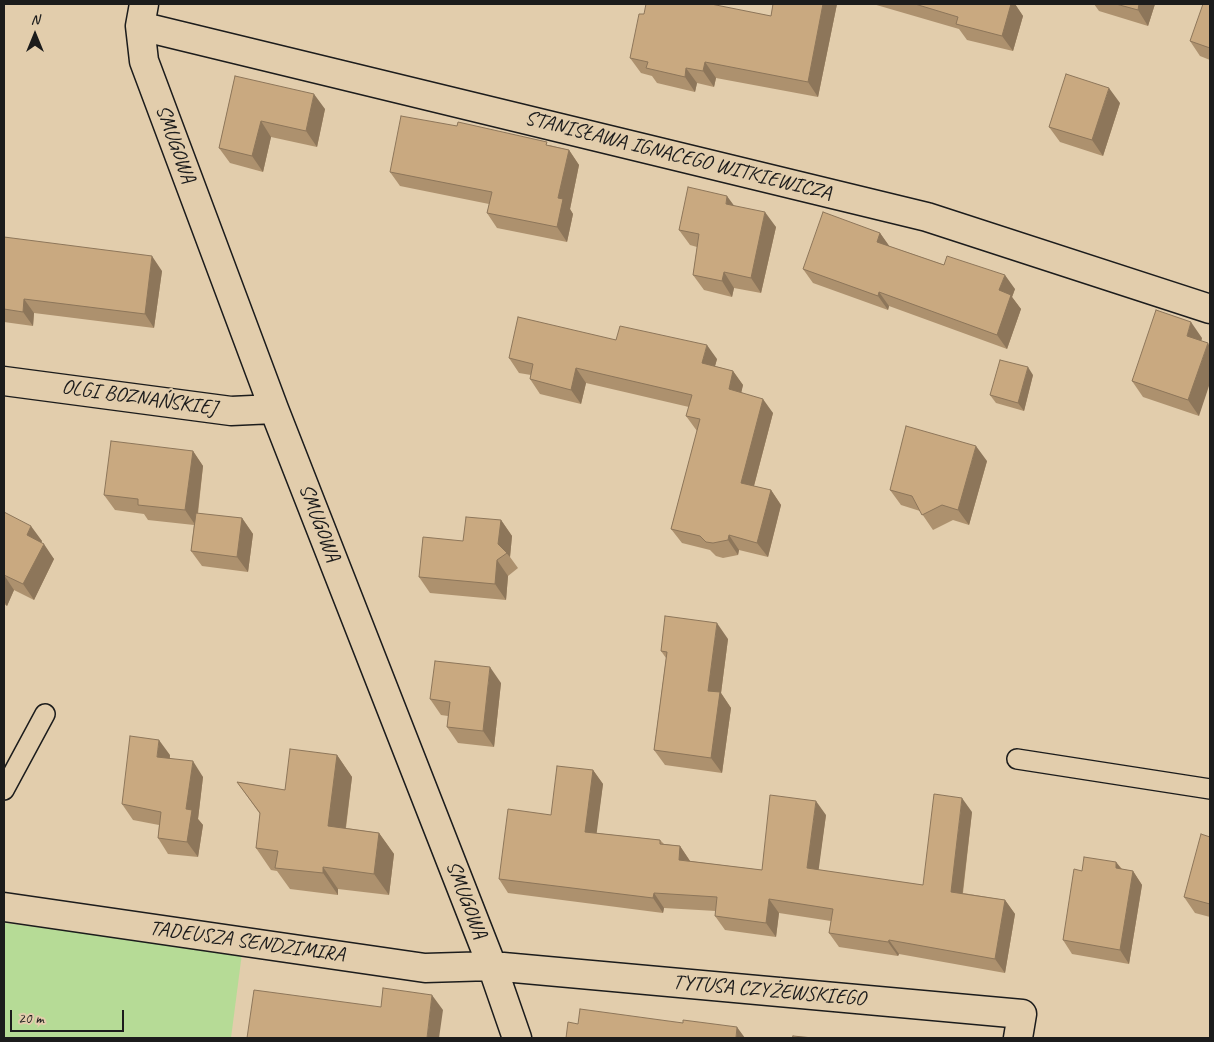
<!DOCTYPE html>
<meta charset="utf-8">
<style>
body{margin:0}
#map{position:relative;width:1214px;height:1042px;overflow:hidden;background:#e2cdac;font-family:Caveat,sans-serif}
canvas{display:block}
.frame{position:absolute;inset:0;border:5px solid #1c1c1c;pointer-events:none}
.north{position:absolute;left:10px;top:10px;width:50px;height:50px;-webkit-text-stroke:4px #e2cdac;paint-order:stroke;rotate:0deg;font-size:14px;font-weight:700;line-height:20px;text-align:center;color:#1c1c1c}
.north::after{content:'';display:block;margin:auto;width:18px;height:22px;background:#1c1c1c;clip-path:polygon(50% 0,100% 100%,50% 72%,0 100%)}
.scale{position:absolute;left:10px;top:1010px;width:114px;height:22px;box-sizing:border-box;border:2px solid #1c1c1c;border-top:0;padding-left:6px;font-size:15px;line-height:18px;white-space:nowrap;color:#1c1c1c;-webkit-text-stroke:4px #e2cdac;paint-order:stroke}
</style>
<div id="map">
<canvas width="1214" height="1042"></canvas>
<div class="frame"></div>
<div class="north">N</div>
<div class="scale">20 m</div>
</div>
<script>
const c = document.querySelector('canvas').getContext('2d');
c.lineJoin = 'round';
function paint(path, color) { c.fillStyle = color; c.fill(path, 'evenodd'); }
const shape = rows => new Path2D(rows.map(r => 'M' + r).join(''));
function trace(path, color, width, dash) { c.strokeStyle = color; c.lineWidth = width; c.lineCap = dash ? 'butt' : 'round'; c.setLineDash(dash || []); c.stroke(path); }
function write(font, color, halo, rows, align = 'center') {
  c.font = font + ' Caveat,sans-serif'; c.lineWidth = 4; c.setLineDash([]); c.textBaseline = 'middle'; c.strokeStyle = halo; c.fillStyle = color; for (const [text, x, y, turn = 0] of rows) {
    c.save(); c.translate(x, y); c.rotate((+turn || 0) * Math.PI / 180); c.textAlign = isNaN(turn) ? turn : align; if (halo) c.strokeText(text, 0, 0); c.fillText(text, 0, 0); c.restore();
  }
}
const green = shape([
 [4,923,242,953,231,1038,4,1038]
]);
const service = shape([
 [1017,759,1210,789],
 [4,790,45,714]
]);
const minor = shape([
 [144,4,140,26,144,61,274,409,492,966,517,1038],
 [140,26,927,217,1210,309],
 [4,381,231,411,274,409],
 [4,907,425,968,492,966,1022,1014,1018,1038]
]);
const wall = shape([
 [773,4,837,4,818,97,716,78,714,87,697,83,695,92,657,83,652,76,641,73,630,58,644,14,714,5,771,16],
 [873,4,1015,4,1023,16,1013,51,967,40,959,29],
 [1094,4,1155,4,1148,26,1099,11],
 [1210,4,1210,60,1200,56,1190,41],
 [235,76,325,109,317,147,271,137,263,172,230,163,219,148],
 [1120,103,1103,156,1060,142,1049,127],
 [549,145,569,150,579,165,570,209,573,214,567,242,497,228,487,213,489,204,400,186,390,172],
 [734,206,776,227,761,293,734,288,732,297,704,290,693,275,697,247,690,245,679,230],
 [880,233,889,246,1015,289,1012,297,1021,309,1007,349,889,306,888,310,813,283,803,269],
 [4,237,162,271,154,328,34,313,33,326,4,322],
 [1202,338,1201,341,1199,416,1143,397,1132,381],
 [616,340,717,359,715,366,733,371,743,385,741,392,773,413,754,486,771,490,781,505,768,557,739,550,738,555,723,558,716,556,710,550,682,543,671,529,697,431,686,416,689,407,586,383,581,404,540,394,530,379,531,375,519,373,509,358],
 [1033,375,1024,411,996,403,990,395],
 [193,451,203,466,198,514,242,518,253,534,248,572,202,566,191,551,194,525,148,520,144,514,115,510,104,495],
 [987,461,969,525,953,520,933,530,920,511,901,505,890,490],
 [4,512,42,541,41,543,54,559,34,600,14,590,7,606,4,604],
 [501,520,512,536,510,557,518,568,508,576,506,600,430,593,419,577,463,541],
 [728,639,721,693,731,708,722,773,665,765,654,750,666,658,661,651],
 [501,683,494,747,458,743,447,727,448,716,441,715,430,699],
 [170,755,170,759,203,777,198,819,203,825,198,857,168,854,158,838,159,825,133,820,122,804],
 [337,755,352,777,346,828,379,833,394,854,389,895,338,889,338,895,290,889,277,871,271,870,256,848,260,814,237,782,285,790],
 [593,770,603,784,596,833,660,840,664,844,680,846,690,861,762,870,826,815,818,870,923,885,972,812,963,893,1005,900,1015,914,1005,973,899,954,898,956,839,947,829,933,831,921,779,913,776,937,725,930,715,916,716,911,664,908,663,913,508,893,499,879,551,815],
 [1210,837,1210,917,1195,913,1184,897],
 [1116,862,1122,869,1133,871,1142,885,1129,964,1072,954,1063,940,1082,871]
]);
const shadedWall = shape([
 [823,4,837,4,818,97,808,82],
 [1011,4,1015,4,1023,16,1013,51,1002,36],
 [1139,4,1155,4,1148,26,1138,10],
 [705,62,716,78,714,87,703,71],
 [686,68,697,83,695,92,685,77],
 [1109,88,1120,103,1103,156,1092,140],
 [314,94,325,109,317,147,306,131],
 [261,121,271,137,263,172,252,156],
 [569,150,579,165,570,209,573,214,567,242,557,227,558,198],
 [727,196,738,211,726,204],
 [765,212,776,227,761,293,751,278],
 [880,233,890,247,877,242],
 [152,256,162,271,154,328,145,314],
 [724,272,734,288,732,297,722,281],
 [1005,275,1015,289,1012,297,1021,309,1007,349,997,335,999,290],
 [879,292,889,306,888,310,878,296],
 [24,299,34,313,33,326,23,312],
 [1191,322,1202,338,1198,352,1187,336],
 [1208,343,1210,347,1210,383,1199,416,1188,400],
 [707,345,717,359,712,377,702,363],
 [1028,367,1033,375,1024,411,1018,403],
 [576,368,586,383,581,404,571,390],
 [733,371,743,385,739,403,729,389],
 [763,399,773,413,751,497,741,483],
 [976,446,987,461,969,525,958,510],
 [193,451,203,466,196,526,185,510],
 [771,490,781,505,768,557,757,543],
 [242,518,253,534,248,572,237,557],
 [501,520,512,536,510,557,498,544],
 [31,526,42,541,38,550,27,535],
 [729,535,739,550,738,555,728,540],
 [44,544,54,559,34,600,23,584],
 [497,560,508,576,506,600,495,584],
 [4,575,14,590,7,606,4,601],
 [717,623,728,639,721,693,731,708,722,773,711,758,708,691],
 [490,667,501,683,494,747,483,731],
 [159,740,170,755,168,772,157,757],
 [337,755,352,777,343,848,328,826],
 [193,761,203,777,198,819,203,825,198,857,187,842,186,809],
 [593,770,603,784,595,846,585,832],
 [962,798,972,812,961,906,951,892],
 [816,801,826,815,817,882,807,868],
 [379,833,394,854,389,895,374,874],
 [680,846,690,861,679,860],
 [1116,862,1126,875,1116,868],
 [323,867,338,889,338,895,323,873],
 [1133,871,1142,885,1129,964,1120,950],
 [654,893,664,908,663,913,653,898],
 [769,899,779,913,776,937,766,923],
 [1005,900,1015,914,1005,973,995,959],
 [889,940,899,954,898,956,888,942],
 [432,995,443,1010,439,1038,427,1038],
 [737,1027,745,1038,736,1038]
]);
const building = shape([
 [646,4,711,4,771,16,773,4,823,4,808,82,705,62,703,71,686,68,685,77,646,68,648,62,630,58,639,14,644,14,646,4],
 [915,4,1011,4,1002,36,956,24,958,17,915,4],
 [1116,4,1139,4,1138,10,1116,4],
 [1203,4,1210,4,1210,48,1190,41,1203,4],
 [1066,74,1109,88,1092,140,1049,127,1066,74],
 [235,76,314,94,306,131,261,121,252,156,219,148,235,76],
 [401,116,457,126,458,122,547,142,546,145,569,150,558,198,563,199,557,227,487,213,492,192,390,172,401,116],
 [688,187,727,196,726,204,765,212,751,278,724,272,722,281,693,275,699,234,679,230,688,187],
 [823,212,880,233,877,242,944,265,947,256,1005,275,999,290,1011,295,997,335,879,292,878,296,803,269,823,212],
 [4,237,152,256,145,314,24,299,23,312,4,309,4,237],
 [1156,310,1191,322,1187,336,1208,343,1188,400,1132,381,1156,310],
 [518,317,616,340,620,326,707,345,702,363,733,371,729,389,763,399,741,483,771,490,757,543,729,535,728,540,713,543,706,542,700,536,671,529,700,419,686,416,692,395,576,368,571,390,530,379,533,364,509,358,518,317],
 [1000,360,1028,367,1018,403,990,395,1000,360],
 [906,426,976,446,958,510,942,505,922,515,912,496,890,490,906,426],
 [111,441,193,451,185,510,138,505,138,499,104,495,111,441],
 [4,512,31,526,27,535,44,544,23,584,4,575,4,512],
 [196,513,242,518,237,557,191,551,196,513],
 [466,517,501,520,498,544,507,553,497,560,495,584,419,577,423,537,463,541,466,517],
 [665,616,717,623,708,691,720,692,711,758,654,750,667,652,661,651,665,616],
 [435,661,490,667,483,731,447,727,450,702,430,699,435,661],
 [130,736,159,740,157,757,193,761,186,809,192,810,187,842,158,838,161,812,122,804,130,736],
 [290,749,337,755,328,826,379,833,374,874,323,867,323,873,275,868,278,851,256,848,260,813,237,782,285,790,290,749],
 [557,766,593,770,585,832,660,840,660,844,680,846,679,860,762,870,770,795,816,801,807,868,923,885,934,794,962,798,951,892,1005,900,995,959,889,940,888,942,829,933,833,909,769,899,766,923,715,916,717,897,654,893,653,898,499,879,508,809,551,815,557,766],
 [1201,834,1210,837,1210,904,1184,897,1201,834],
 [1084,857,1116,862,1116,868,1133,871,1120,950,1063,940,1074,869,1082,871,1084,857],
 [383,988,432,995,427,1038,247,1038,254,990,381,1007,383,988],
 [580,1009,683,1023,683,1020,737,1027,736,1038,566,1038,568,1022,578,1024,580,1009],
 [793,1036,813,1038,792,1038,793,1036]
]);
const streetNames = [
 ["SMUGOWA",175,144,70],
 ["STANISŁAWA IGNACEGO WITKIEWICZA",678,156,14],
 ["OLGI BOZNAŃSKIEJ",139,398,8],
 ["SMUGOWA",319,523,69],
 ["SMUGOWA",466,900,69],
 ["TADEUSZA SENDZIMIRA",247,942,8],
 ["TYTUSA CZYŻEWSKIEGO",769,991,5]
];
paint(green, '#b6db96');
trace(service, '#1c1c1c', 22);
trace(minor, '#1c1c1c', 31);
trace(service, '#e2cdac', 19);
trace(minor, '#e2cdac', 28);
paint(wall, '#ad916e');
paint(shadedWall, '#8d765a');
paint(building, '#c9a980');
trace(building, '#8d765a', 1);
write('21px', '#1c1c1c', '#e2cdac', streetNames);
</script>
